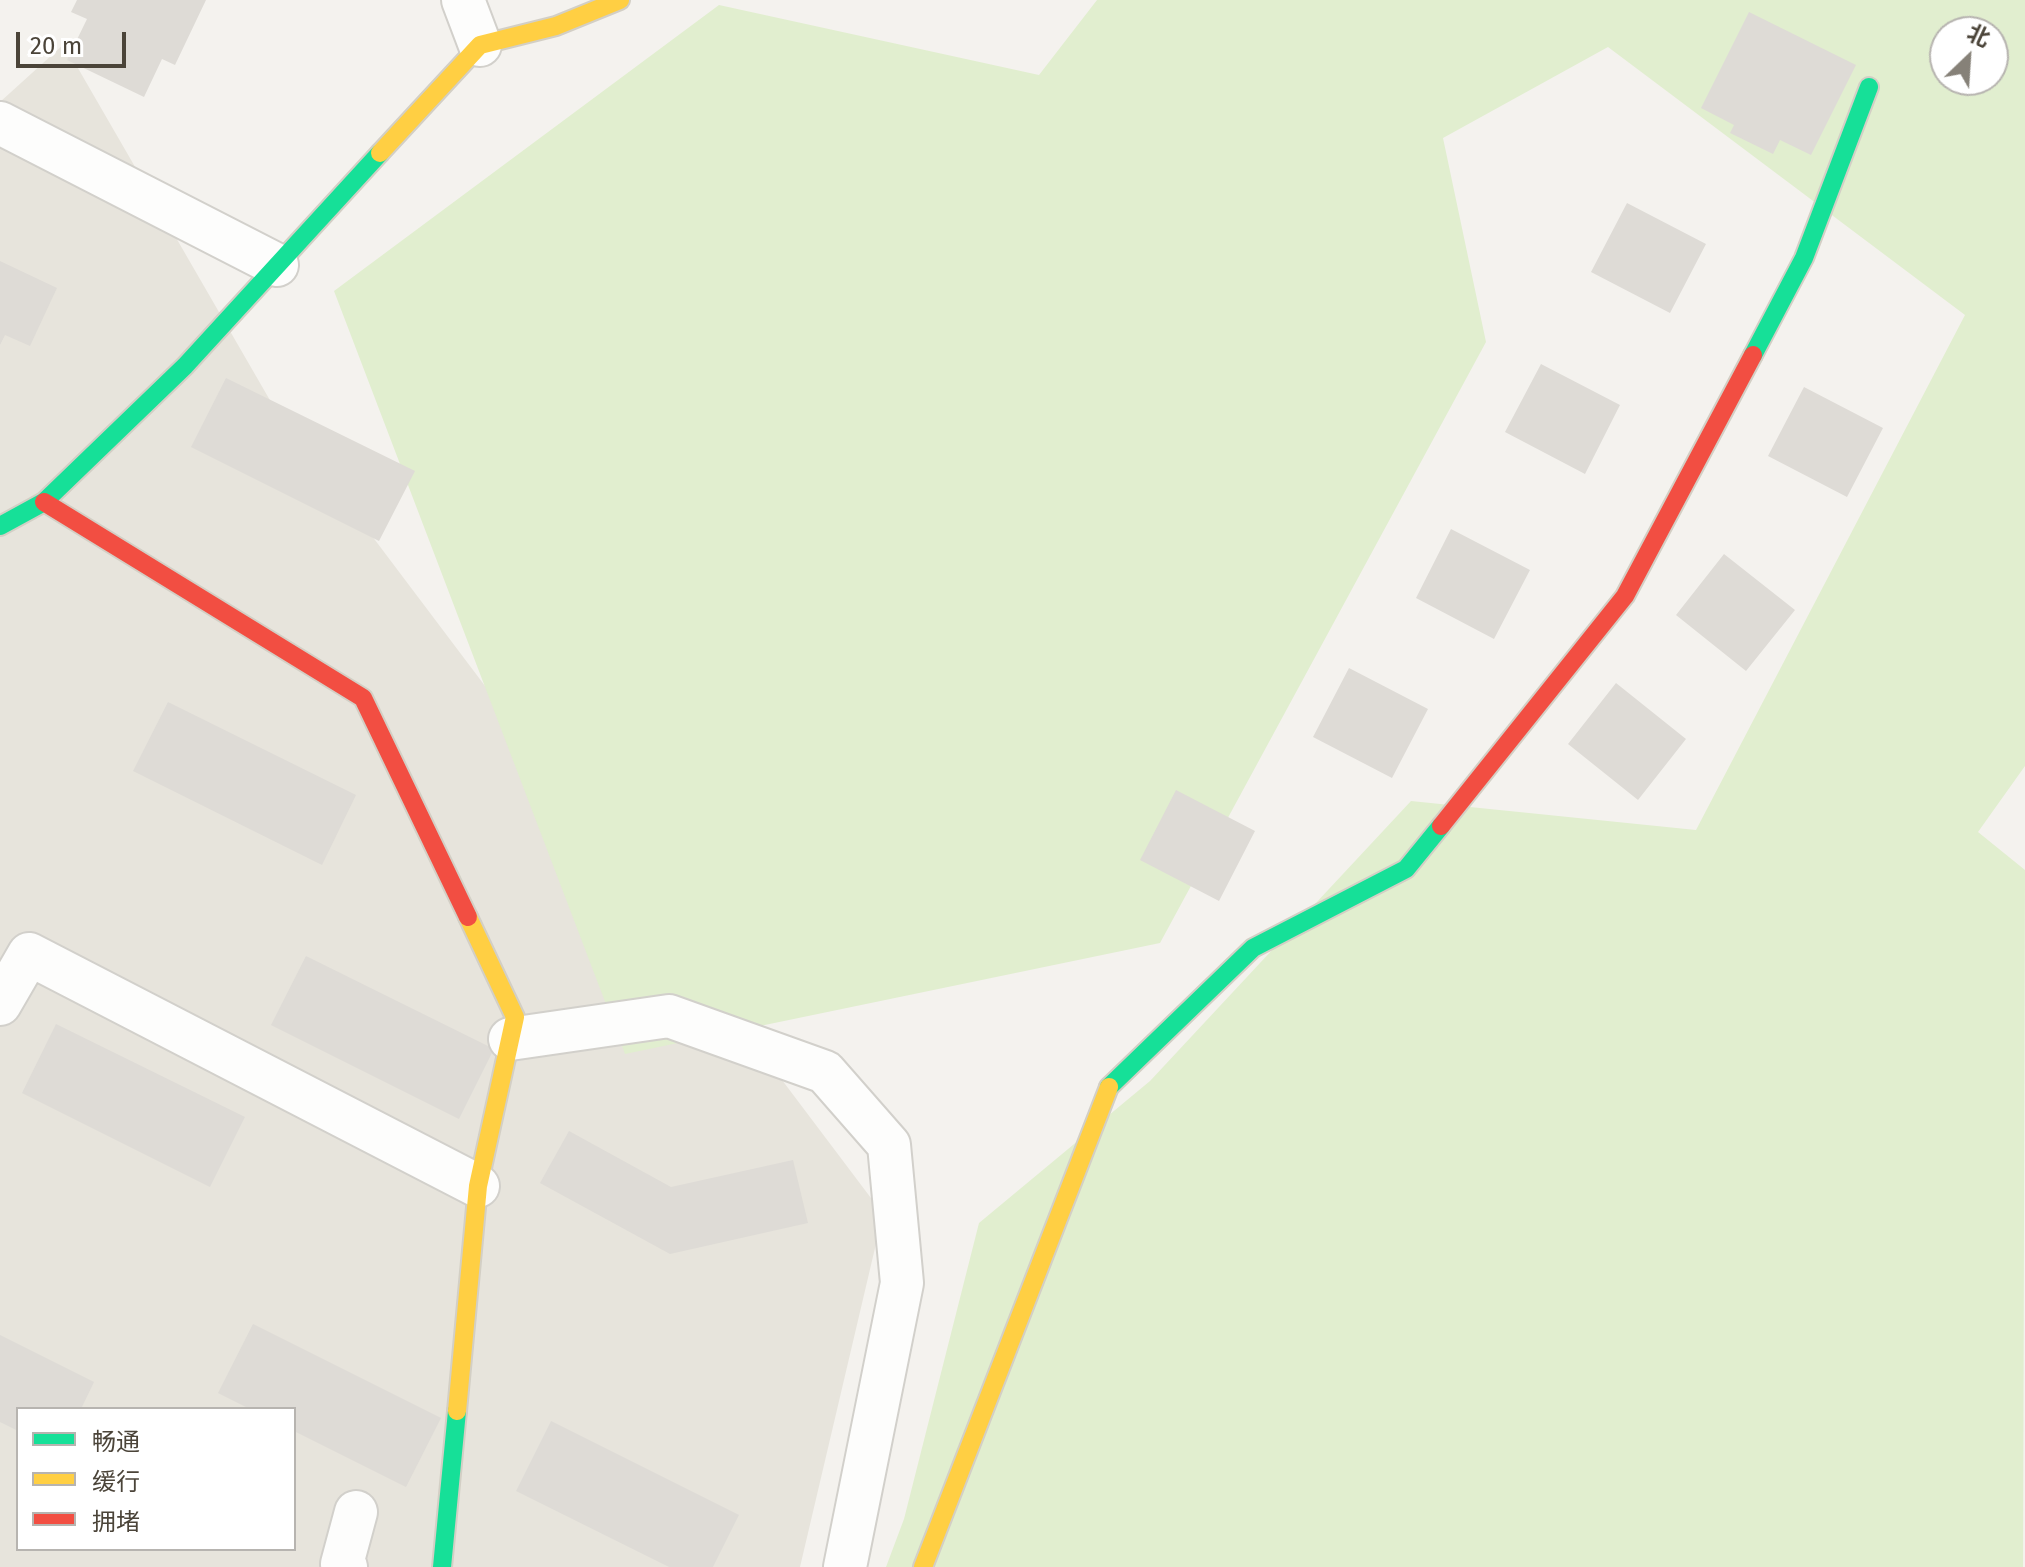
<!DOCTYPE html>
<meta charset="utf-8">
<style>
body{margin:0}
#map{position:relative;width:2025px;height:1567px;overflow:hidden;background:#f4f2ee;font-family:"Fira Sans","Noto Sans SC",sans-serif}
canvas{display:block}
.legend{position:absolute;left:16px;top:1407px;width:280px;height:144px;box-sizing:border-box;background:#fff;border:2px solid #b7b4b0;margin:0;padding:10px 14px;list-style:none;font-size:24px;color:#4b4439}
.legend li{display:flex;align-items:center;gap:16px;height:40px}
.legend b{width:40px;border:2px solid #b7b4b0}
.north{position:absolute;left:1929px;top:16px;width:80px;height:80px;box-sizing:border-box;background:#fff;border:2px solid #b7b4b0;border-radius:50%;rotate:25deg;font-size:22px;font-weight:700;line-height:32px;text-align:center;color:#4b4439}
.north::after{content:'';display:block;margin:auto;width:28px;height:36px;background:#868178;clip-path:polygon(50% 0,100% 100%,50% 72%,0 100%)}
.scale{position:absolute;left:16px;top:32px;width:110px;height:36px;box-sizing:border-box;border:4px solid #4b4439;border-top:0;padding-left:10px;font-size:24px;line-height:28px;white-space:nowrap;color:#4b4439;-webkit-text-stroke:6px #fff;paint-order:stroke}
</style>
<div id="map">
<canvas width="2025" height="1567"></canvas>
<ul class="legend">
<li><b style="height:10px;background:#16e098"></b>畅通</li>
<li><b style="height:10px;background:#ffcf43"></b>缓行</li>
<li><b style="height:10px;background:#f24e42"></b>拥堵</li>
</ul>
<div class="north">北</div>
<div class="scale">20 m</div>
</div>
<script>
const c = document.querySelector('canvas').getContext('2d');
c.lineJoin = 'round';
function paint(path, color) { c.fillStyle = color; c.fill(path, 'evenodd'); }
const shape = rows => new Path2D(rows.map(r => 'M' + r).join(''));
function trace(path, color, width, dash) { c.strokeStyle = color; c.lineWidth = width; c.lineCap = dash ? 'butt' : 'round'; c.setLineDash(dash || []); c.stroke(path); }
const residential = shape([
 [64,44,271,402,883,1214,800,1567,0,1567,0,102],
 [18,1409,294,1409,294,1549,18,1549]
]);
const green = shape([
 [1097,0,2025,0,2025,766,1978,832,2025,870,2023,1567,886,1567,904,1519,979,1223,1150,1081,1411,801,1696,830,1965,315,1608,47,1443,138,1486,342,1160,943,625,1054,334,291,719,5,1039,75],
 [1945,32,1993,32,1993,80,1945,80]
]);
const building = shape([
 [77,0,206,0,175,65,162,59,144,97,67,60,87,19,71,12],
 [1749,12,1856,65,1811,155,1780,140,1773,154,1730,133,1734,125,1701,108],
 [1627,203,1706,244,1670,313,1591,272],
 [0,261,57,288,30,346,5,335,0,345],
 [1541,364,1620,405,1585,474,1505,432],
 [226,378,415,471,379,541,191,447],
 [1804,387,1883,428,1847,497,1768,456],
 [1451,529,1530,570,1494,639,1416,598],
 [1724,554,1795,610,1746,671,1676,615],
 [1349,668,1428,709,1392,778,1313,737],
 [1616,683,1686,739,1638,800,1568,744],
 [168,702,356,795,322,865,133,771],
 [1176,790,1255,831,1219,901,1140,860],
 [306,956,494,1049,459,1119,271,1025],
 [56,1024,245,1117,210,1187,22,1093],
 [569,1131,671,1187,793,1160,808,1223,670,1254,540,1183],
 [253,1324,441,1418,406,1487,294,1431,294,1409,250,1409,218,1393],
 [0,1335,94,1382,81,1409,18,1409,18,1431,0,1422],
 [551,1421,739,1515,713,1567,669,1567,516,1491]
]);
const street = shape([
 [463,0,480,45],
 [0,123,277,265],
 [0,1004,29,954,478,1186],
 [510,1039,669,1016,825,1072,889,1145,902,1283,845,1567],
 [346,1567,342,1564,356,1512]
]);
const fast = shape([
 [1753,355,1804,258,1869,87],
 [0,526,44,502,185,366,380,153],
 [1109,1087,1253,948,1406,869,1441,826],
 [442,1567,457,1411]
]);
const slow = shape([
 [380,153,480,45,556,26,620,0],
 [457,1411,478,1186,515,1017,468,917],
 [923,1567,1109,1087]
]);
const jam = shape([
 [44,502,363,698,468,917],
 [1441,826,1625,596,1753,355]
]);
paint(residential, '#e7e4dc');
paint(green, '#e1eecf');
paint(building, '#dedbd6');
trace(street, '#d2d0cb', 46);
trace(fast, '#d3cfc5', 22);
trace(slow, '#d3cfc5', 22);
trace(jam, '#d3cfc5', 22);
trace(street, '#fdfdfc', 42);
trace(fast, '#16e098', 18);
trace(slow, '#ffcf43', 18);
trace(jam, '#f24e42', 18);
</script>
